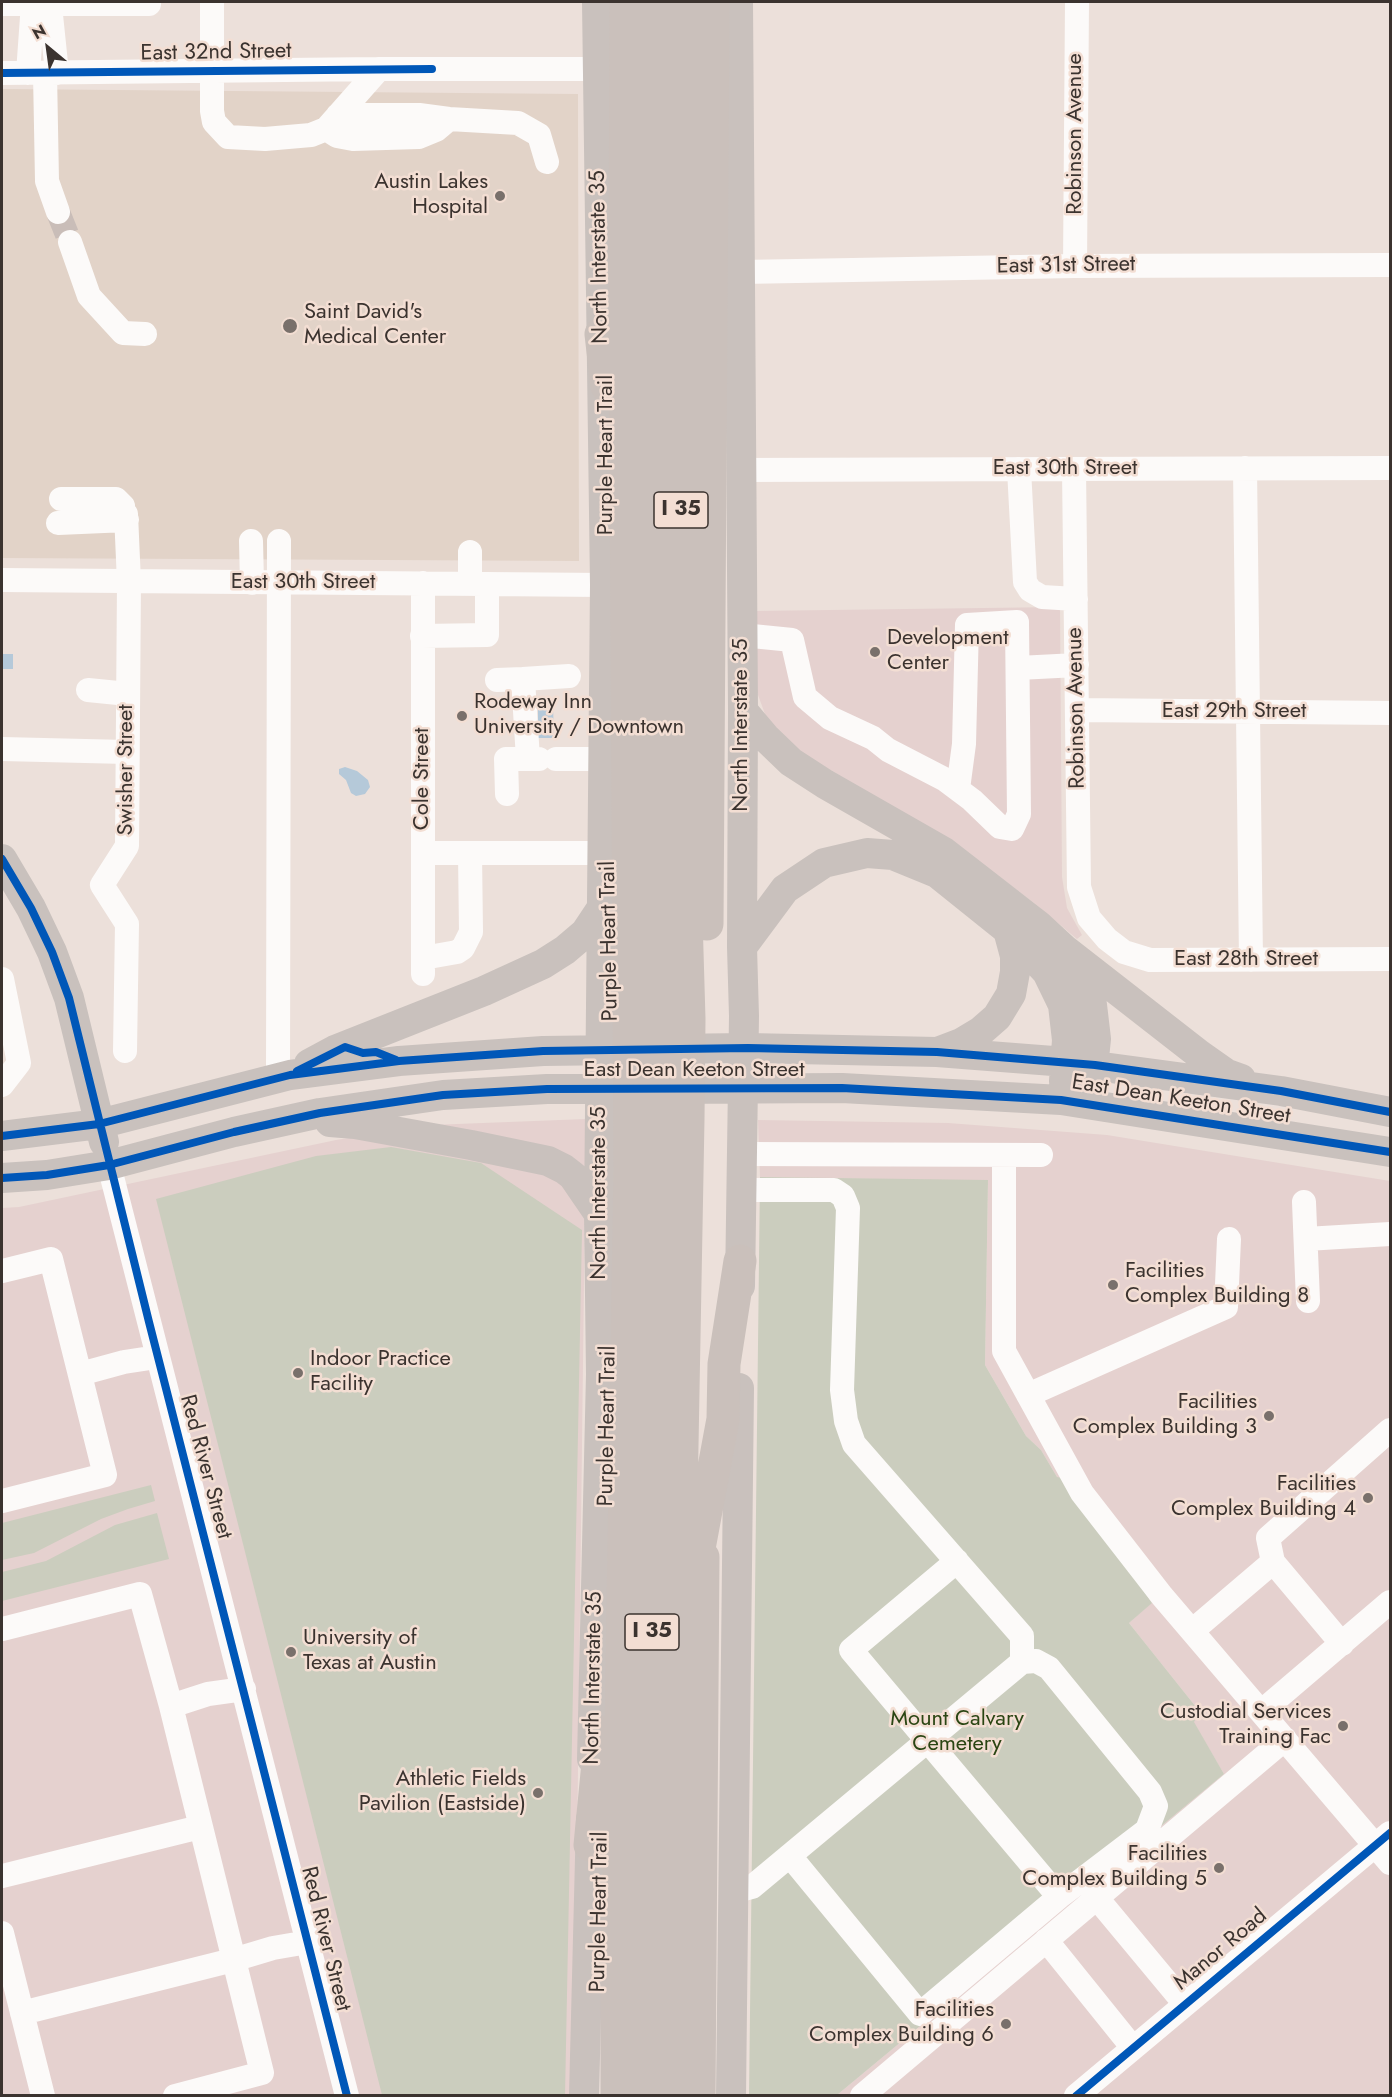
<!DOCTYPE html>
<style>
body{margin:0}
#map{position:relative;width:1392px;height:2097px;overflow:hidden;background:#ece0da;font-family:Jost,sans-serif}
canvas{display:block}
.frame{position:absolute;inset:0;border:3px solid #3b332f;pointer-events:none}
.north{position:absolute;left:18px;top:18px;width:60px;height:60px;-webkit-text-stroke:4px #f3ded3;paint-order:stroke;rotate:331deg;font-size:16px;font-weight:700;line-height:24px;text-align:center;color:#3b332f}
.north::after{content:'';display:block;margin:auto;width:21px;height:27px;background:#3b332f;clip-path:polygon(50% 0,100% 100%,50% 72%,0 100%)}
</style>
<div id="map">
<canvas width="1392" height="2097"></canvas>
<div class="frame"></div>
<div class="north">N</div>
</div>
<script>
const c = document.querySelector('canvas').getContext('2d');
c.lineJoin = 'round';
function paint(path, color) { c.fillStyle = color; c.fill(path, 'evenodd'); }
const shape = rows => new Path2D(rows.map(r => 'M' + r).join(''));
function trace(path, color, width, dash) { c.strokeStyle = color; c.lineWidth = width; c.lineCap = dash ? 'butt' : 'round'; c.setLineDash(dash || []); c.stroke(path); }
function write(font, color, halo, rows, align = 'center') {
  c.font = font + ' Jost,sans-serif'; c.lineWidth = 5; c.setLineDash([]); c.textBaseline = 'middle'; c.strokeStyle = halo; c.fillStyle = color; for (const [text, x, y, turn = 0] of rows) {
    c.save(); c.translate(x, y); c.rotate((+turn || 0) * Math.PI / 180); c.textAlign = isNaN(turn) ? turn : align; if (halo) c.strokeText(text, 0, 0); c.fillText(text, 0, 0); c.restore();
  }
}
const education = shape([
 [1060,607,1062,877,1067,908,1082,935,1077,939,1034,903,963,850,787,744,769,725,754,684,753,611],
 [586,1119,574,2095,2,2095,2,1208,19,1207,336,1140,431,1125],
 [758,1120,948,1123,1107,1135,1390,1181,1390,2095,837,2095,1224,1774,1193,1722,1200,1712,1129,1623,1152,1602,1057,1477,1041,1450,1026,1436,985,1365,988,1181,760,1177]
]);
const medical = shape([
 [2,89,578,94,579,561,2,558]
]);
const green = shape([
 [391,1147,481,1163,582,1230,565,2095,382,2095,156,1199,316,1156],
 [760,1177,988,1180,985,1365,1026,1436,1041,1450,1057,1477,1067,1479,1152,1603,1129,1623,1200,1712,1194,1722,1224,1774,837,2095,749,2096],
 [151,1485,155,1501,128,1509,101,1519,34,1553,2,1560,2,1523],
 [157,1513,169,1559,2,1601,2,1572,46,1561,115,1525]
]);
const water = shape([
 [2,654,13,654,13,669,2,669],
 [538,706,553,706,554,738,538,738],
 [345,767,357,771,368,780,370,787,365,794,356,796,351,793,346,780,339,774,339,769]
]);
const minorTunnel = shape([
 [58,212,70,242]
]);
const minor = shape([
 [212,2,212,111,214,122,228,137,265,139,311,135,326,129,379,69],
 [2,4,149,4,149,2],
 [43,5,51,15,57,73],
 [2,73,379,69,616,69],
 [28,73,32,17,43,5],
 [45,73,47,181,58,212],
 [338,115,419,115,449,119,518,123,539,135,547,162],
 [326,129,337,136,353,139,419,137,436,130,449,119],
 [70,242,89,296,123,333,145,334],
 [1075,266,1077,2],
 [741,272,1075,266,1390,265],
 [1245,468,1251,960],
 [1019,469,1025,582,1030,590,1042,597,1076,599],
 [1074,469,1079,887,1089,918,1107,939,1124,952,1150,960,1390,959],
 [740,470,1390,468],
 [61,499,116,499,123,506],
 [58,523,127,520],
 [251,541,252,583],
 [470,552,470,584],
 [2,580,605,585],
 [423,583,423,974],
 [742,635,792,640,805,697,830,718,873,738,888,750,944,779,972,800,1000,827,1012,829,1019,814,1017,622,967,625,964,744,958,789],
 [422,636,487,635,487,584],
 [1018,668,1077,665],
 [523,679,569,676],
 [497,680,523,679,528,759],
 [88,690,128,694],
 [1078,710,1390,713],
 [2,749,127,752],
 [556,759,602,759],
 [507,794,506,759,539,759],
 [423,853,601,853],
 [423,958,457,952,463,948,471,932,470,853],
 [2,979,19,1063,2,1085],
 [125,1051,127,924,102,885,127,846,129,582,126,514],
 [278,1078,279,541],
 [743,1154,1041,1155],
 [1004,1155,1004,1351,1082,1493,1162,1596,1390,1863],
 [109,1165,347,2096],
 [1304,1202,1308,1301],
 [1306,1239,1390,1234],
 [2,1271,51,1259,105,1475,2,1501],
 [80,1374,124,1362,157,1357],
 [1028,1395,1226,1307,1229,1239],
 [957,1561,851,1650,1059,1897,1147,1830,1156,1806,1150,1792,1049,1668,1036,1661,1022,1662],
 [1273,1562,1342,1644],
 [2,1629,140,1594,171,1706,262,2073,175,2096],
 [1192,1631,1273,1562,1268,1538,1390,1430],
 [171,1706,208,1694,244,1689],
 [1261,1712,1390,1602],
 [790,1856,920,2014,1059,1897],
 [2,1876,200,1827],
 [733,1892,752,1887,1022,1662,1022,1636,854,1444,846,1421,842,1390,848,1208,843,1196,834,1190,742,1190],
 [1096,1897,1185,2004],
 [2,1933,43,2096],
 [1046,1940,1133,2048],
 [22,2013,233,1960,273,1948,308,1942],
 [862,2096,1285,1739],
 [1076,2096,1390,1833]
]);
const major = shape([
 [738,2,743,711,742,947,744,1016,740,1286],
 [743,711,765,737,791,762,825,784,944,852,1038,925,1064,949,1200,1055,1227,1074,1241,1079],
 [2,859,31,908,52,952,69,998,104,1142],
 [742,947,785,889,824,863,867,853,893,855,937,873,1008,930,1047,972,1063,1005,1067,1040,1064,1081],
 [1070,960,1087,989,1092,1005,1096,1039,1091,1086],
 [665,1049,748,1048,937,1052,1066,1062,1281,1091,1390,1112],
 [940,1051,961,1043,981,1031,997,1017,1011,994,1015,972,1015,956,1008,930],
 [309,1064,335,1050,484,991,543,964,565,950,585,933,601,909],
 [665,1089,842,1088,1061,1100,1390,1152],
 [330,1122,355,1124,471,1145,548,1161,564,1169,573,1176,599,1214],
 [2,1136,99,1124,290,1075,399,1061,543,1051,620,1050],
 [2,1178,47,1175,109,1165,234,1132,320,1113,443,1095,547,1089,620,1089],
 [592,1759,601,1374,599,1214,605,585,597,2],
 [584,2096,591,1819],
 [731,2096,739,1388]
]);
const highway = shape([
 [601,334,607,386],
 [707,924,713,2],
 [695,1570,723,1419,724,1364,740,1261],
 [590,1845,601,1732],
 [617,2096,617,1987,630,1166,625,283,626,2],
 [648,2096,649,1744,653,1600,660,1013,657,905,654,284,655,2],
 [673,2096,678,1663,688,1119,689,1019,680,715,682,2],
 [699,2096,703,1557]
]);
const cycleway = shape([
 [2,73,432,69],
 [2,859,31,908,52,952,69,998,149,1322,347,2096],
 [297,1071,345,1047,363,1053,376,1052,396,1060],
 [2,1136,99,1124,290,1075,399,1061,543,1051,748,1048,937,1052,1095,1065,1281,1091,1390,1112],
 [2,1178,47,1175,109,1165,234,1132,320,1113,443,1095,547,1089,842,1088,1061,1100,1390,1152],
 [1076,2096,1390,1833]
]);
const markers = [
 [500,196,6,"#79706b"],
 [290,326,8,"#79706b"],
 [875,652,6,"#79706b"],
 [462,716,6,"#79706b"],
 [1113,1285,6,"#79706b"],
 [298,1373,6,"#79706b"],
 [1269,1416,6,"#79706b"],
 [1368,1498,6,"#79706b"],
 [291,1652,6,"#79706b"],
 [1343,1726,6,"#79706b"],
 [538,1793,6,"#79706b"],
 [1219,1868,6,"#79706b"],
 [1006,2024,6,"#79706b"]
];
const shields = [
 [681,510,54],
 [652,1632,54]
];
const shieldNames = [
 ["I 35",681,510],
 ["I 35",652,1632]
];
const streetNames = [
 ["East 32nd Street",216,53,-1],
 ["Robinson Avenue",1076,134,-90],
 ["North Interstate 35",600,257,-91],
 ["East 31st Street",1066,266,-1],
 ["Purple Heart Trail",607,455,-90],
 ["East 30th Street",1065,469],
 ["East 30th Street",303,583],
 ["Robinson Avenue",1077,708,-91],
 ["East 29th Street",1234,712],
 ["North Interstate 35",742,725,-90],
 ["Swisher Street",127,770,-90],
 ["Cole Street",423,779,-90],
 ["Purple Heart Trail",610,941,-91],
 ["East 28th Street",1246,960],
 ["East Dean Keeton Street",694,1071],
 ["East Dean Keeton Street",1181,1100,9],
 ["North Interstate 35",600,1193,-90],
 ["Purple Heart Trail",608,1426,-89],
 ["Red River Street",205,1467,75],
 ["North Interstate 35",594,1678,-89],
 ["Purple Heart Trail",600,1912,-89],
 ["Red River Street",325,1939,76],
 ["Manor Road",1221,1950,-40]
];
const poiNames = [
 ["Austin Lakes",488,183],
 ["Hospital",488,208],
 ["Saint David's",304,313,"left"],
 ["Medical Center",304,338,"left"],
 ["Development",887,639,"left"],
 ["Center",887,664,"left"],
 ["Rodeway Inn",474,703,"left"],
 ["University / Downtown",474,728,"left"],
 ["Facilities",1125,1272,"left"],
 ["Complex Building 8",1125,1297,"left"],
 ["Indoor Practice",310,1360,"left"],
 ["Facility",310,1385,"left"],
 ["Facilities",1257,1403],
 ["Complex Building 3",1257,1428],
 ["Facilities",1356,1485],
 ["Complex Building 4",1356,1510],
 ["University of",303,1639,"left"],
 ["Texas at Austin",303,1664,"left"],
 ["Custodial Services",1331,1713],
 ["Training Fac",1331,1738],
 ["Athletic Fields",526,1780],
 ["Pavilion (Eastside)",526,1805],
 ["Facilities",1207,1855],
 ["Complex Building 5",1207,1880],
 ["Facilities",994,2011],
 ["Complex Building 6",994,2036]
];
const parkNames = [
 ["Mount Calvary",957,1720],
 ["Cemetery",957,1745]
];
paint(education, '#e5d1cf');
paint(medical, '#e2d3c8');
paint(green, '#cbcdbe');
paint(water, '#b5c9d9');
trace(minorTunnel, '#c9bdb8', 24, [24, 12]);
trace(minor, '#fcfaf9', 24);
trace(major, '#c9c1bd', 30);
trace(highway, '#cac0bb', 33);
trace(cycleway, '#0057b8', 8);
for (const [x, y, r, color] of markers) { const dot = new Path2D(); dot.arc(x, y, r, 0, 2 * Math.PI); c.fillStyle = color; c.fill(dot); trace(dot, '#f3ded3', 2); }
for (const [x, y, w] of shields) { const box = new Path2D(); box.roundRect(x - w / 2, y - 18, w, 36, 4.5); c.fillStyle = '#f3ded3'; c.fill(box); trace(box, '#3b332f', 1.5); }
write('bold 21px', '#3b332f', null, shieldNames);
write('22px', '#3b332f', '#f3ded3', streetNames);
write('22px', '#3b332f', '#f3ded3', poiNames, 'right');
write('22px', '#2a4513', '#f3ded3', parkNames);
</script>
